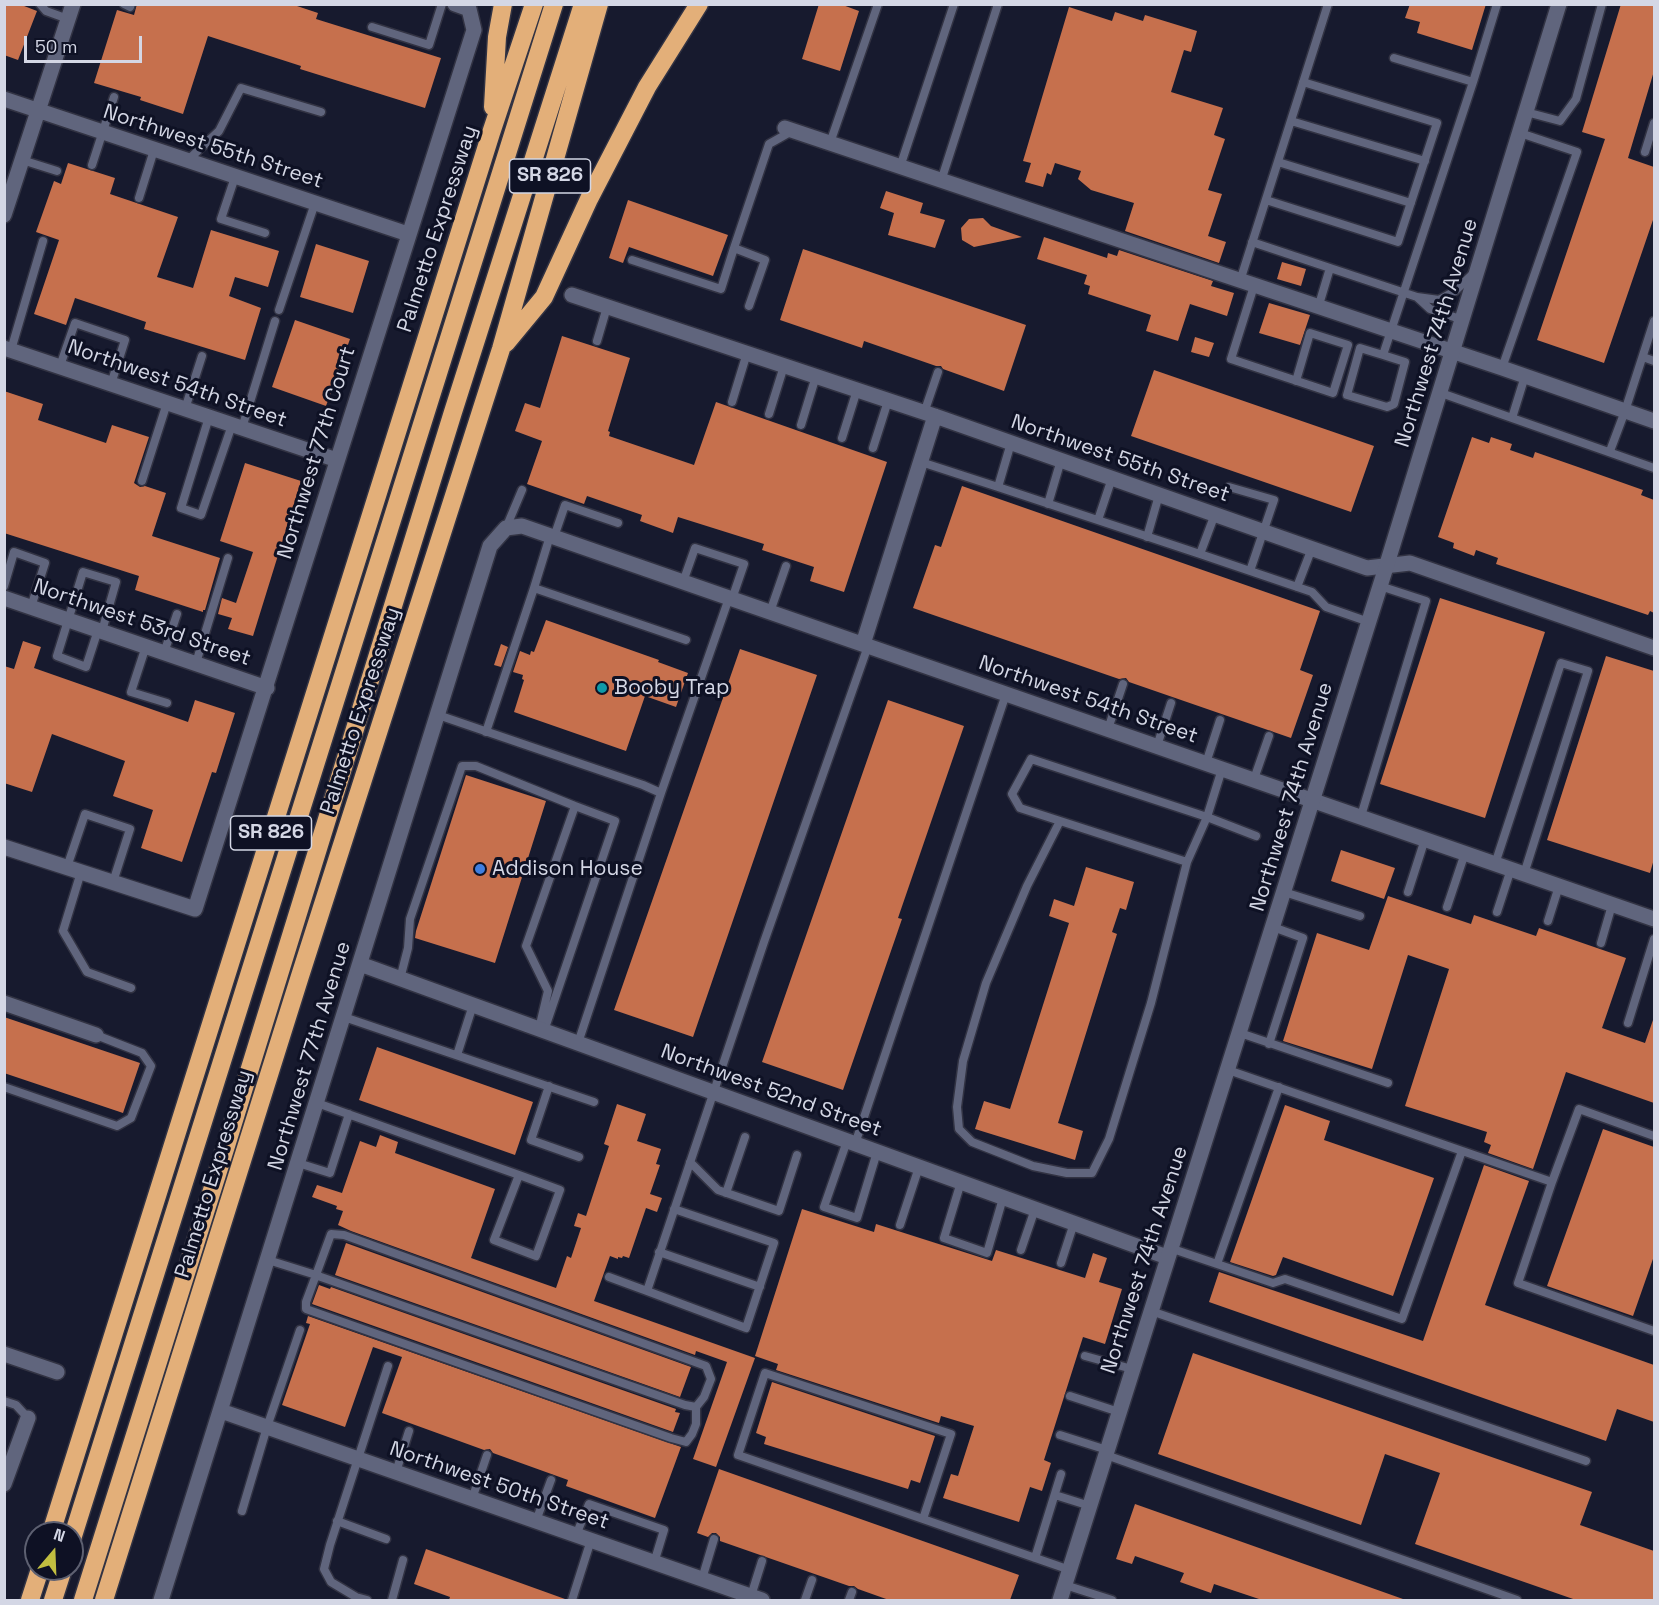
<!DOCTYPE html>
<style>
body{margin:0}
#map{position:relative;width:1659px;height:1605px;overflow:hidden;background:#171a2e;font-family:"Space Grotesk",sans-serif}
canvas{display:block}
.frame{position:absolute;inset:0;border:6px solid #d4d7e5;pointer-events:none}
.north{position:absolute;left:24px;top:1521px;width:60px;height:60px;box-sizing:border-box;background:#0e1124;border:2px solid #5d6071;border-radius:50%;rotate:19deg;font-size:16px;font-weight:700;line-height:24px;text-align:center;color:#d4d7e5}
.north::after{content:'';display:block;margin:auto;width:21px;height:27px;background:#c1be40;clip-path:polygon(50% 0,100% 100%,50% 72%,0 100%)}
.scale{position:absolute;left:24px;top:36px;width:118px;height:27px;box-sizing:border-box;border:3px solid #d4d7e5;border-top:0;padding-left:8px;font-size:18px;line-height:21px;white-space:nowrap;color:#d4d7e5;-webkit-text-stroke:4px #0e1124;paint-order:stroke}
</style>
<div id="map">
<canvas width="1659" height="1605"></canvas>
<div class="frame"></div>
<div class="north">N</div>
<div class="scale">50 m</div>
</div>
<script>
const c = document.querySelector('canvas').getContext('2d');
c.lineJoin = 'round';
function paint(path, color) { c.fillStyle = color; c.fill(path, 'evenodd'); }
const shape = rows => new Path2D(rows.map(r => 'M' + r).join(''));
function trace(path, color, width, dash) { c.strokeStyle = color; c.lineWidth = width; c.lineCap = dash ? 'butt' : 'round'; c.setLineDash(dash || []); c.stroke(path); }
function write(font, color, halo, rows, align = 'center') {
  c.font = font + ' "Space Grotesk",sans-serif'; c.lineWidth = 6; c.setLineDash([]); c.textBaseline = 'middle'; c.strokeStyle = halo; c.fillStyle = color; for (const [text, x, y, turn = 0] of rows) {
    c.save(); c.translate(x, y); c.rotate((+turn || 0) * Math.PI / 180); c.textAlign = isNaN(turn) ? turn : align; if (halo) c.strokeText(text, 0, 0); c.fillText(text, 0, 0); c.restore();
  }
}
const building = shape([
 [4,4,19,4,37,11,18,60,4,55],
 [137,4,291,4,318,13,316,19,441,58,425,108,300,69,301,66,208,36,183,114,140,100,141,97,94,83,117,10,134,15],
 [819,4,840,4,859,11,840,71,802,59],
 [1410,4,1486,4,1472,50,1417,33,1420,22,1405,18],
 [1621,4,1654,4,1654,71,1628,158,1654,167,1654,217,1604,363,1537,340,1605,139,1582,132],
 [1069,7,1112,21,1115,12,1143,21,1145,15,1197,31,1191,52,1184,50,1171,92,1223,108,1214,135,1225,139,1208,190,1222,194,1208,236,1226,242,1219,263,1125,231,1134,203,1091,190,1078,179,1081,171,1055,163,1051,175,1047,173,1043,187,1025,182,1031,163,1023,161],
 [68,163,115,178,110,194,178,217,157,277,193,288,211,230,279,251,268,287,235,277,229,296,261,308,245,360,144,329,146,322,75,298,66,325,34,314,59,240,36,232,54,181,61,184],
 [886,191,923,203,920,213,945,220,935,248,888,235,894,213,880,208],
 [628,200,728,235,713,276,629,247,623,263,609,258],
 [983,218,991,226,1022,237,974,247,962,240,961,228,969,219],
 [1044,237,1107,258,1108,253,1117,256,1119,250,1213,281,1211,286,1234,293,1227,316,1190,304,1178,341,1146,331,1151,315,1088,294,1090,286,1084,284,1087,275,1037,259],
 [316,244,369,261,353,313,300,297],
 [803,249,1026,325,1004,391,943,369,941,366,936,366,864,341,862,348,780,320],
 [1282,262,1306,269,1301,286,1277,279],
 [1269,303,1310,315,1300,345,1259,333],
 [295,320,350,339,326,406,272,387],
 [562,336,630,358,608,431,610,432,609,436,694,465,716,402,887,462,844,592,810,581,814,567,762,550,764,544,678,517,673,533,640,521,642,515,587,496,584,504,527,484,542,441,515,431,525,403,540,408],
 [1195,337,1214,343,1209,357,1191,352],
 [1154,370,1374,446,1351,512,1131,436],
 [4,391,43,404,38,420,106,443,112,425,149,437,134,483,140,487,145,486,166,493,152,536,220,558,205,610,203,610,203,612,135,590,139,576,4,533],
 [1472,437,1489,443,1491,437,1512,444,1510,450,1533,458,1535,452,1578,467,1643,490,1641,495,1654,500,1654,613,1650,611,1648,615,1496,564,1498,558,1476,550,1474,556,1453,548,1454,543,1438,537],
 [245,463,301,481,253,636,228,629,232,618,218,614,222,598,236,603,253,552,220,541],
 [962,486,1320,611,1300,670,1313,675,1291,738,1129,682,1126,678,1119,679,913,608,935,545,941,547],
 [1440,598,1545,632,1485,818,1380,784],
 [546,620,659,660,658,662,688,673,676,707,645,696,626,751,514,712,524,680,522,679,523,675,513,672,520,651,530,655,531,651,534,652],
 [23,641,41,647,34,668,188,722,195,700,235,713,216,773,212,772,182,862,141,848,153,810,113,796,125,761,52,734,32,792,4,783,4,666,14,669],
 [501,644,508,647,501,667,494,665],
 [740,649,817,675,693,1037,614,1010],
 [1606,656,1654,671,1654,859,1650,873,1547,840],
 [888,700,964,726,898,918,902,919,843,1090,762,1062],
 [466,775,546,801,495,963,415,938,416,931],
 [1341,850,1395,868,1384,899,1331,881],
 [1086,867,1134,882,1126,910,1120,908,1112,932,1117,934,1058,1123,1083,1131,1075,1160,975,1129,984,1101,1010,1109,1069,923,1049,916,1054,899,1074,906],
 [1388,896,1471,924,1474,915,1536,936,1539,928,1626,958,1602,1028,1645,1043,1653,1020,1654,1020,1654,1103,1566,1072,1533,1169,1488,1153,1491,1145,1484,1142,1487,1132,1405,1106,1449,969,1408,955,1372,1069,1283,1041,1317,933,1369,950],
 [4,1017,140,1063,123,1113,4,1073],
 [377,1047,533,1102,515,1155,359,1100],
 [617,1104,646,1114,637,1141,661,1149,656,1164,660,1165,650,1194,662,1198,657,1212,646,1208,629,1258,623,1256,622,1258,618,1257,618,1259,610,1256,594,1301,755,1358,716,1467,693,1459,727,1362,696,1351,695,1355,351,1231,338,1225,343,1211,336,1209,337,1206,312,1197,317,1185,342,1193,360,1141,376,1147,380,1135,398,1142,395,1153,495,1189,471,1258,556,1288,567,1256,571,1258,581,1228,574,1226,578,1213,586,1216,609,1146,604,1144],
 [1285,1105,1330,1121,1324,1140,1434,1178,1393,1296,1283,1257,1276,1275,1273,1276,1230,1262],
 [1603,1129,1654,1147,1654,1256,1633,1316,1547,1286],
 [1484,1165,1529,1181,1485,1305,1654,1365,1654,1422,1617,1409,1606,1441,1209,1302,1219,1272,1423,1341],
 [802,1209,874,1232,876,1224,992,1261,996,1250,1085,1278,1093,1253,1107,1258,1099,1282,1122,1289,1105,1344,1083,1337,1044,1460,1051,1463,1042,1491,1030,1487,1019,1522,943,1498,951,1474,958,1476,974,1426,941,1416,939,1423,776,1370,778,1364,755,1356],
 [346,1243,691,1367,680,1397,335,1275],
 [319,1285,330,1289,331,1287,676,1409,675,1412,680,1413,673,1432,312,1304],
 [308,1316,681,1447,655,1518,566,1486,568,1480,493,1453,490,1449,484,1450,382,1413,402,1357,373,1347,345,1427,282,1405,310,1324,306,1323],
 [1193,1353,1592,1492,1580,1525,1654,1551,1654,1600,1576,1600,1415,1544,1440,1473,1385,1454,1361,1525,1158,1454],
 [772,1382,935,1436,920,1483,911,1480,908,1489,764,1444,766,1437,756,1433],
 [719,1469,1019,1575,1010,1600,889,1600,858,1589,854,1586,849,1586,720,1541,720,1537,716,1533,712,1533,708,1537,697,1533],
 [1135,1504,1403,1599,1403,1600,1262,1600,1214,1584,1211,1593,1180,1582,1184,1573,1135,1556,1132,1564,1116,1559],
 [426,1549,565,1599,565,1600,449,1600,450,1597,414,1584]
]);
const service = shape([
 [40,4,46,11,68,19],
 [124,4,130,7,131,4],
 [372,27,429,45,442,4],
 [1473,82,1497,4],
 [1526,112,1560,121,1576,99,1602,4],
 [1291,121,1425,161],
 [830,143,878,4],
 [1645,152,1654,123],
 [22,160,57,171],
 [188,160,219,131,241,88,321,112],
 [1278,162,1411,203],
 [92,165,114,97],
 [900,167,954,4],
 [235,177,221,219,265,233],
 [941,181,998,4],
 [139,198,154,150],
 [1266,200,1398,242,1437,123,1303,82],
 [1252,242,1417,297,1430,309,1463,320],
 [632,260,721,289,734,248],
 [1240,281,1328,4],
 [1254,286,1231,359,1333,393,1348,345,1310,333,1296,381],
 [1417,297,1439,300,1455,291,1475,272],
 [749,306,765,260,734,248,769,144,792,131],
 [1318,308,1330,268],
 [279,310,315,203],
 [597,341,607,307],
 [11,350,43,241],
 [1383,355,1360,348,1347,395,1387,407,1394,404,1405,362,1383,355,1473,82,1394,58],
 [1643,357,1654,361],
 [60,366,75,323,125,340,111,384],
 [1502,368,1577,152,1520,133],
 [1441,393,1654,468],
 [732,402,747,353],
 [185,409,202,356],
 [924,413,938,372],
 [769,414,784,366],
 [209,417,181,508,201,515,232,425],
 [1512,418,1525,376],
 [801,425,816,376],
 [242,428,275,321],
 [842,438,857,390],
 [873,448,888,401],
 [1610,451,1625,411,1654,321],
 [921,462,998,487,1011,443],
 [142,481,167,403],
 [998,487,1200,554,1215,514],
 [1229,487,1274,500,1250,571],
 [1048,504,1061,460],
 [1098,520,1112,478],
 [506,528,522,490],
 [554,537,565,505,618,523],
 [1147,537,1159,495],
 [1200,554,1312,592,1326,607,1369,622],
 [683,582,695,548,744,564,732,599],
 [4,586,14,552,45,563,31,607],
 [1297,587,1312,548],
 [534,588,550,536],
 [770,612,786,566],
 [98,630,86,667,57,656,83,572,116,582,102,631],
 [146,646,131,692,167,703],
 [164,653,177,614],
 [196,663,228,558],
 [438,715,643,785,661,793,729,598],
 [1108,729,1123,684],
 [486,732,534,588,686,640],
 [1157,746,1171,703],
 [1031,759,1207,817,1187,862,1020,808,1012,794,1031,759],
 [1206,763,1220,720],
 [1222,769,1207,817,1256,836],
 [1254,779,1269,736],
 [1361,816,1426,601,1380,586],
 [1060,821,1027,886,986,983,963,1061,957,1107,959,1129,972,1142,1033,1166,1067,1173,1092,1173,1109,1139,1151,1003,1187,862],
 [1495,864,1561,663,1588,671,1524,874],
 [67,867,85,814,130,829,113,882],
 [81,872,63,931,87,972,131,988],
 [1284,892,1360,916],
 [1408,892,1425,839],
 [1447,907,1465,853],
 [1497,912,1511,869],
 [1548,921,1559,886],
 [1601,943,1612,905],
 [400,979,408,948,410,919,462,766,476,766,575,806,526,946,548,991,539,1029],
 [344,1017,594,1102],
 [1628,1023,1654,939],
 [544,1031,615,821,575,806],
 [1240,1033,1388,1083],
 [578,1043,661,793],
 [1269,1044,1303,938,1273,927],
 [457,1055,473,1005],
 [1228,1070,1552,1182,1518,1283,1654,1331],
 [549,1086,531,1140,579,1157],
 [4,1087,117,1126,131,1118,151,1066,142,1053,96,1035],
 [1279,1087,1217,1264,1273,1283,1285,1279,1402,1319,1462,1151],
 [317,1103,519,1175,494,1240,536,1256,560,1190,519,1175],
 [847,1141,824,1207,857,1218,877,1152],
 [855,1144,1006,694],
 [690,1162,718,1190,779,1211,797,1155],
 [298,1163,330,1173,349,1114],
 [961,1182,944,1238,987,1253,1003,1198],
 [1552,1182,1579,1109,1654,1136],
 [726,1193,745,1137],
 [900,1225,919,1167],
 [1170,1248,1217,1264],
 [1021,1250,1035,1209],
 [659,1252,760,1287],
 [268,1260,316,1275,321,1277,685,1405,696,1407,704,1397,711,1379,706,1366,344,1235,331,1234,316,1275,306,1302,306,1309,671,1438,686,1442,692,1434,696,1424,696,1407],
 [1061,1263,1074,1223],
 [609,1277,647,1291,764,942,868,646],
 [647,1291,746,1328,774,1243,674,1209],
 [1151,1311,1586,1461],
 [1085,1356,1132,1369],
 [1070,1396,1119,1412],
 [4,1401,16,1405,28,1418],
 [1060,1435,1107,1450],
 [1106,1455,1517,1600],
 [396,1472,409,1431],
 [1055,1495,1090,1506],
 [472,1499,487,1455],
 [242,1511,267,1427,300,1330],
 [923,1519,951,1434,765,1373,738,1455,923,1519,1070,1570],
 [337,1521,386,1539],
 [536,1521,551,1480],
 [576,1535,589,1504,664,1530,654,1563],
 [1035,1558,1061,1474],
 [702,1579,714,1539],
 [1065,1585,1112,1600],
 [751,1596,762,1561],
 [367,1600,356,1597,331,1582,324,1569,330,1545,388,1366],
 [392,1600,403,1560],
 [572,1600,591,1540],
 [805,1600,812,1580],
 [849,1600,852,1592]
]);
const minor = shape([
 [4,99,408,234],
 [785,128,1502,368,1654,421],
 [4,215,73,4],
 [572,295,935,416,1367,568,1410,563,1654,648],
 [4,348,337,460],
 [4,598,267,688],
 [863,644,935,416],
 [4,847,195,909,474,30,469,9,455,4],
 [360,964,1167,1257],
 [4,1003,96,1035],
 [4,1354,57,1372],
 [221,1411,762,1600],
 [4,1484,28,1418],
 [161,1600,490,546,506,528,522,526,1654,919]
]);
const tertiary = shape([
 [1060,1600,1387,564,1559,4]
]);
const motorway = shape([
 [493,107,497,37,503,4],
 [506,343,544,297,589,199,647,87,699,4],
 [51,1533,491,133,534,4],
 [72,1539,554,4],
 [30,1600,40,1569],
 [53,1600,63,1569],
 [83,1600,225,1149,453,412,583,4],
 [104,1600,300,976,501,349,599,4]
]);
const markers = [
 [602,688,6,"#0f9aa8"],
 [480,869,6,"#3f7fe0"]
];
const shields = [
 [550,176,81],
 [271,833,81]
];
const shieldNames = [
 ["SR 826",550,176],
 ["SR 826",271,833]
];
const streetNames = [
 ["Northwest 55th Street",213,147,18],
 ["Palmetto Expressway",438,229,-72],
 ["Northwest 74th Avenue",1437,333,-73],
 ["Northwest 54th Street",177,384,19],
 ["Northwest 77th Court",317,453,-73],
 ["Northwest 55th Street",1120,459,19],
 ["Northwest 53rd Street",142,623,19],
 ["Northwest 54th Street",1088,700,19],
 ["Palmetto Expressway",361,711,-72],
 ["Northwest 74th Avenue",1292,797,-73],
 ["Northwest 77th Avenue",310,1056,-73],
 ["Northwest 52nd Street",771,1091,20],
 ["Palmetto Expressway",214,1174,-73],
 ["Northwest 74th Avenue",1145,1260,-72],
 ["Northwest 50th Street",499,1486,19]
];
const poiNames = [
 ["Booby Trap",614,688],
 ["Addison House",492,869]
];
paint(building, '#c6704d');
trace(service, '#323343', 11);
trace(minor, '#323343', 18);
trace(tertiary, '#323343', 18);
trace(motorway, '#323343', 21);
trace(service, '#60657d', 8);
trace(minor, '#60657d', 15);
trace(tertiary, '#60657d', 15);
trace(motorway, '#e3af79', 18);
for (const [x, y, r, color] of markers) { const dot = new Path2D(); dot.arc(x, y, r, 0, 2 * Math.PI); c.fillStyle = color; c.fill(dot); trace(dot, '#0e1124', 2); }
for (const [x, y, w] of shields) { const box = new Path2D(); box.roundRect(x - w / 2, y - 17, w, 34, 4.5); c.fillStyle = '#0e1124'; c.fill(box); trace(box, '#d4d7e5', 1.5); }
write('bold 20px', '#d4d7e5', null, shieldNames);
write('21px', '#d4d7e5', '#0e1124', streetNames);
write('21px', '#d4d7e5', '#0e1124', poiNames, 'left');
</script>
